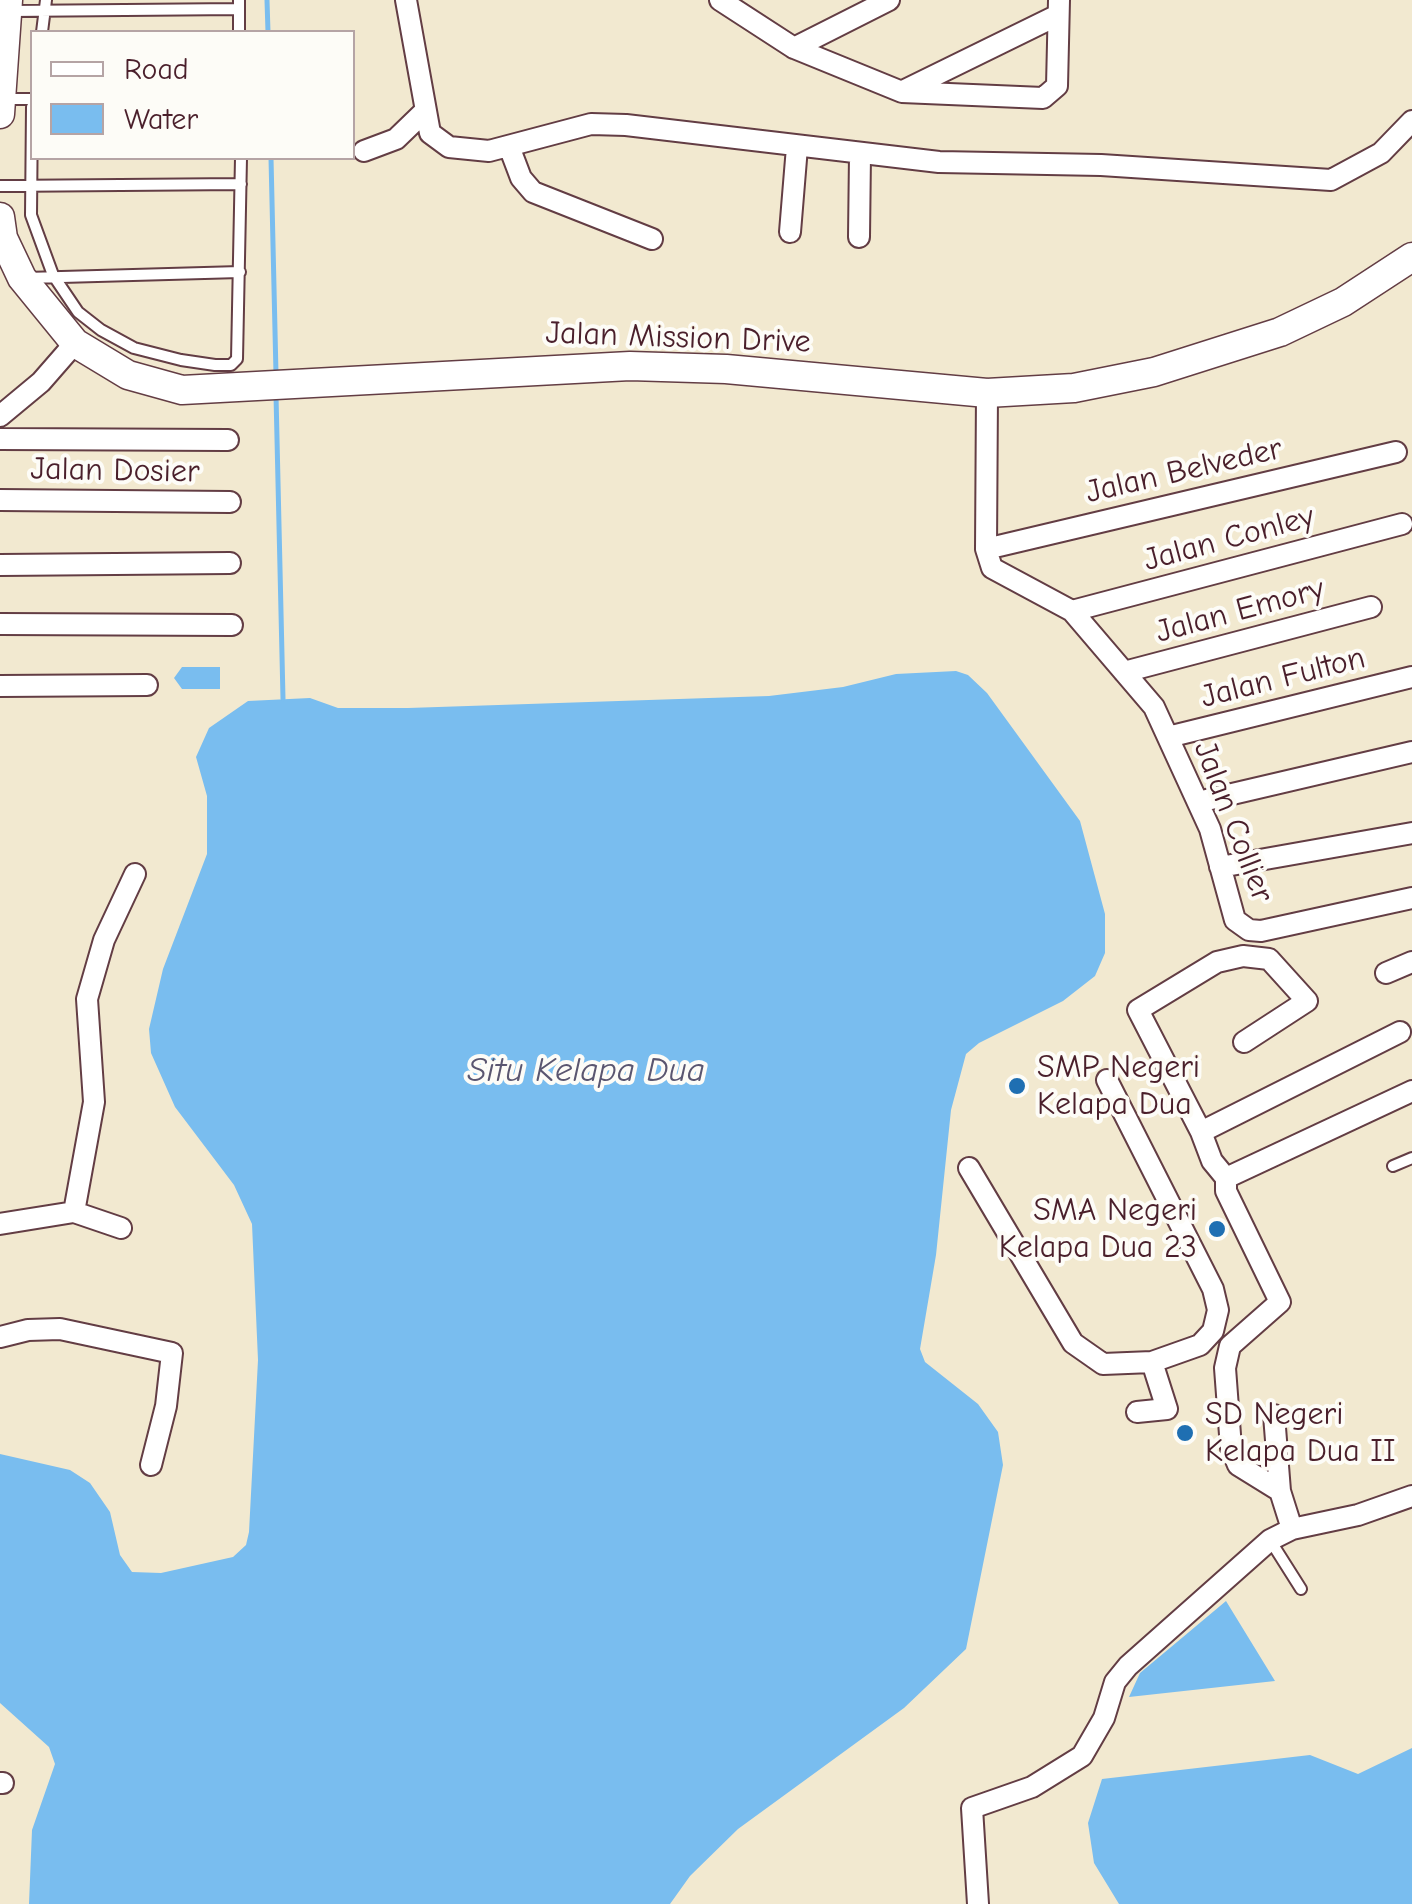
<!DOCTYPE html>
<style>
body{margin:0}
#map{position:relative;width:1412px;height:1904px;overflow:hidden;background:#f2e9d0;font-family:"Comic Neue",sans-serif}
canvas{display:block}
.legend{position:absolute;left:30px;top:30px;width:325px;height:130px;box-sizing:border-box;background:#fdfcf7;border:2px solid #b5a4a5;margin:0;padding:12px 18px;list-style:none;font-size:30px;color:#4a1f2b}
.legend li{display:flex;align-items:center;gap:20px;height:50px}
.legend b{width:50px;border:2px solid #b5a4a5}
</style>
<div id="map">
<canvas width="1412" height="1904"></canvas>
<ul class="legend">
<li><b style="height:12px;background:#fff"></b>Road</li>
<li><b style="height:28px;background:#79bdef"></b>Water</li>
</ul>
</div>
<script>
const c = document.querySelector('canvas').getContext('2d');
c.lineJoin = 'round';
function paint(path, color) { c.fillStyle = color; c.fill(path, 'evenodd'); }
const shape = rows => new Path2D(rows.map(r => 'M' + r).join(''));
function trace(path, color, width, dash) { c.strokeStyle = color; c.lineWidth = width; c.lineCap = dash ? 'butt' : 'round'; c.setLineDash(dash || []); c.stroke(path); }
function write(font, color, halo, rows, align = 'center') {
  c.font = font + ' "Comic Neue",sans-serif'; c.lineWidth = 8; c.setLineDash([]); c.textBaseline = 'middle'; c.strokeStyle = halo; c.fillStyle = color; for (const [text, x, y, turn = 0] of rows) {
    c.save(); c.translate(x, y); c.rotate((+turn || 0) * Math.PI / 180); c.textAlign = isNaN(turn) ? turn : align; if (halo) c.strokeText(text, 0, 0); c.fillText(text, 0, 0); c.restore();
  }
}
const water = shape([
 [182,667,220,667,220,689,182,689,174,678],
 [956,671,968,675,987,693,1080,821,1105,914,1105,953,1095,976,1063,1001,979,1043,966,1054,951,1110,936,1255,920,1349,925,1362,978,1404,998,1432,1003,1465,966,1649,904,1708,738,1829,690,1876,670,1904,29,1904,32,1830,55,1764,49,1747,0,1703,0,1454,70,1470,90,1483,110,1512,120,1555,132,1572,161,1573,233,1557,246,1545,249,1532,258,1360,252,1224,234,1185,175,1107,151,1053,149,1029,163,969,207,854,207,796,196,757,209,728,248,701,310,698,338,708,408,708,769,696,843,687,896,674],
 [1226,1601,1275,1681,1129,1697,1140,1673],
 [1412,1748,1412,1904,1119,1904,1094,1863,1088,1823,1102,1779,1310,1755,1358,1774]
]);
const stream = shape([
 [267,0,268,32],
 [271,158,276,374],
 [276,395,283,699]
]);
const lane = shape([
 [239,0,239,32],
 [10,11,239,9],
 [42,32,46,0],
 [4,99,32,99],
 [32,107,31,215,53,275,78,312,101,330,134,348,181,360,215,365,231,365,237,359,241,158],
 [0,186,241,184],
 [26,278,240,272],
 [1393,1166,1412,1158],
 [1270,1540,1301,1589]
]);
const street = shape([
 [406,0,430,133,449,147,489,151,591,124,626,125,939,162,1101,165,1331,180,1381,153,1412,121],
 [720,0,794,48,902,92,1043,98,1057,86,1059,0],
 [794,48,889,0],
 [903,91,1058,15],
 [510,149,521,178,533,192,652,239],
 [364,151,396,139,425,111],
 [790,232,797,147],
 [859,237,860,155],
 [987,393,986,549,992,568,1072,611,1154,707,1210,829,1235,920,1249,930,1261,931,1412,898],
 [0,416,41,382,75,343],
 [0,439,228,440],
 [0,500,230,502],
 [986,549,1396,452],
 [0,565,230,563],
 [1072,611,1402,524],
 [0,624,232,625],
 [1124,672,1371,607],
 [0,686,147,685],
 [1168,737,1412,677],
 [1198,802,1412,752],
 [1220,867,1412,833],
 [1386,973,1412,962],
 [1244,1042,1307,1001,1269,959,1243,956,1217,962,1138,1010,1201,1132,1400,1032],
 [1107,1080,1213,1289,1218,1310,1213,1331,1200,1345,1152,1362],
 [1201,1132,1212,1161,1226,1178],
 [969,1168,1073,1343,1103,1364,1152,1362,1167,1409,1137,1412],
 [74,1212,94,1102,87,999,104,940,135,874],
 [0,1224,74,1212,121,1228],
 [0,1337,28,1330,60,1329,172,1353,166,1406,151,1465],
 [1274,1415,1280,1491],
 [1292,1529,1280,1491,1238,1465,1231,1448,1225,1368,1230,1346,1280,1302,1226,1191,1226,1178,1412,1091],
 [0,1783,3,1783],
 [978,1904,972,1808,1032,1787,1082,1756,1104,1718,1115,1682,1128,1666,1270,1540,1292,1529,1358,1515,1412,1496]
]);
const secondary = shape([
 [0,114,8,0],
 [0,217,3,238,22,278,75,343,128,375,182,390,630,366,726,369,987,393,1074,388,1154,372,1280,332,1343,302,1412,257]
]);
const markers = [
 [1017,1086,10,"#1f6fb2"],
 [1217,1229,10,"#1f6fb2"],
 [1185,1433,10,"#1f6fb2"]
];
const streetNames = [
 ["Jalan Mission Drive",678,338,2],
 ["Jalan Dosier",115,471,1],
 ["Jalan Belveder",1184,471,-13],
 ["Jalan Conley",1229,539,-15],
 ["Jalan Emory",1240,611,-15],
 ["Jalan Fulton",1283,678,-14],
 ["Jalan Collier",1233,822,69]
];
const poiNames = [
 ["SMP Negeri",1037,1068],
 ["Kelapa Dua",1037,1105],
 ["SMA Negeri",1197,1211,"right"],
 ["Kelapa Dua 23",1197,1248,"right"],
 ["SD Negeri",1205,1415],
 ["Kelapa Dua II",1205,1452]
];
const waterNames = [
 ["Situ Kelapa Dua",586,1071]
];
paint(water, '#79bdef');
trace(stream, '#79bdef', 5);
trace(lane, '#633d44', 14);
trace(street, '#633d44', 24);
trace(secondary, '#633d44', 31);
trace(lane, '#fff', 10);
trace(street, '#fff', 20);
trace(secondary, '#fff', 28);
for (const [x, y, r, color] of markers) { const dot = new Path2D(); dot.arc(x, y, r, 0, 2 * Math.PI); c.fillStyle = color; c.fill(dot); trace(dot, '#fdfcf7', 4); }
write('32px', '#4a1f2b', '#fdfcf7', streetNames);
write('32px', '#4a1f2b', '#fdfcf7', poiNames, 'left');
write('italic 35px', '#5a5670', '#fdfcf7', waterNames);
</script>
